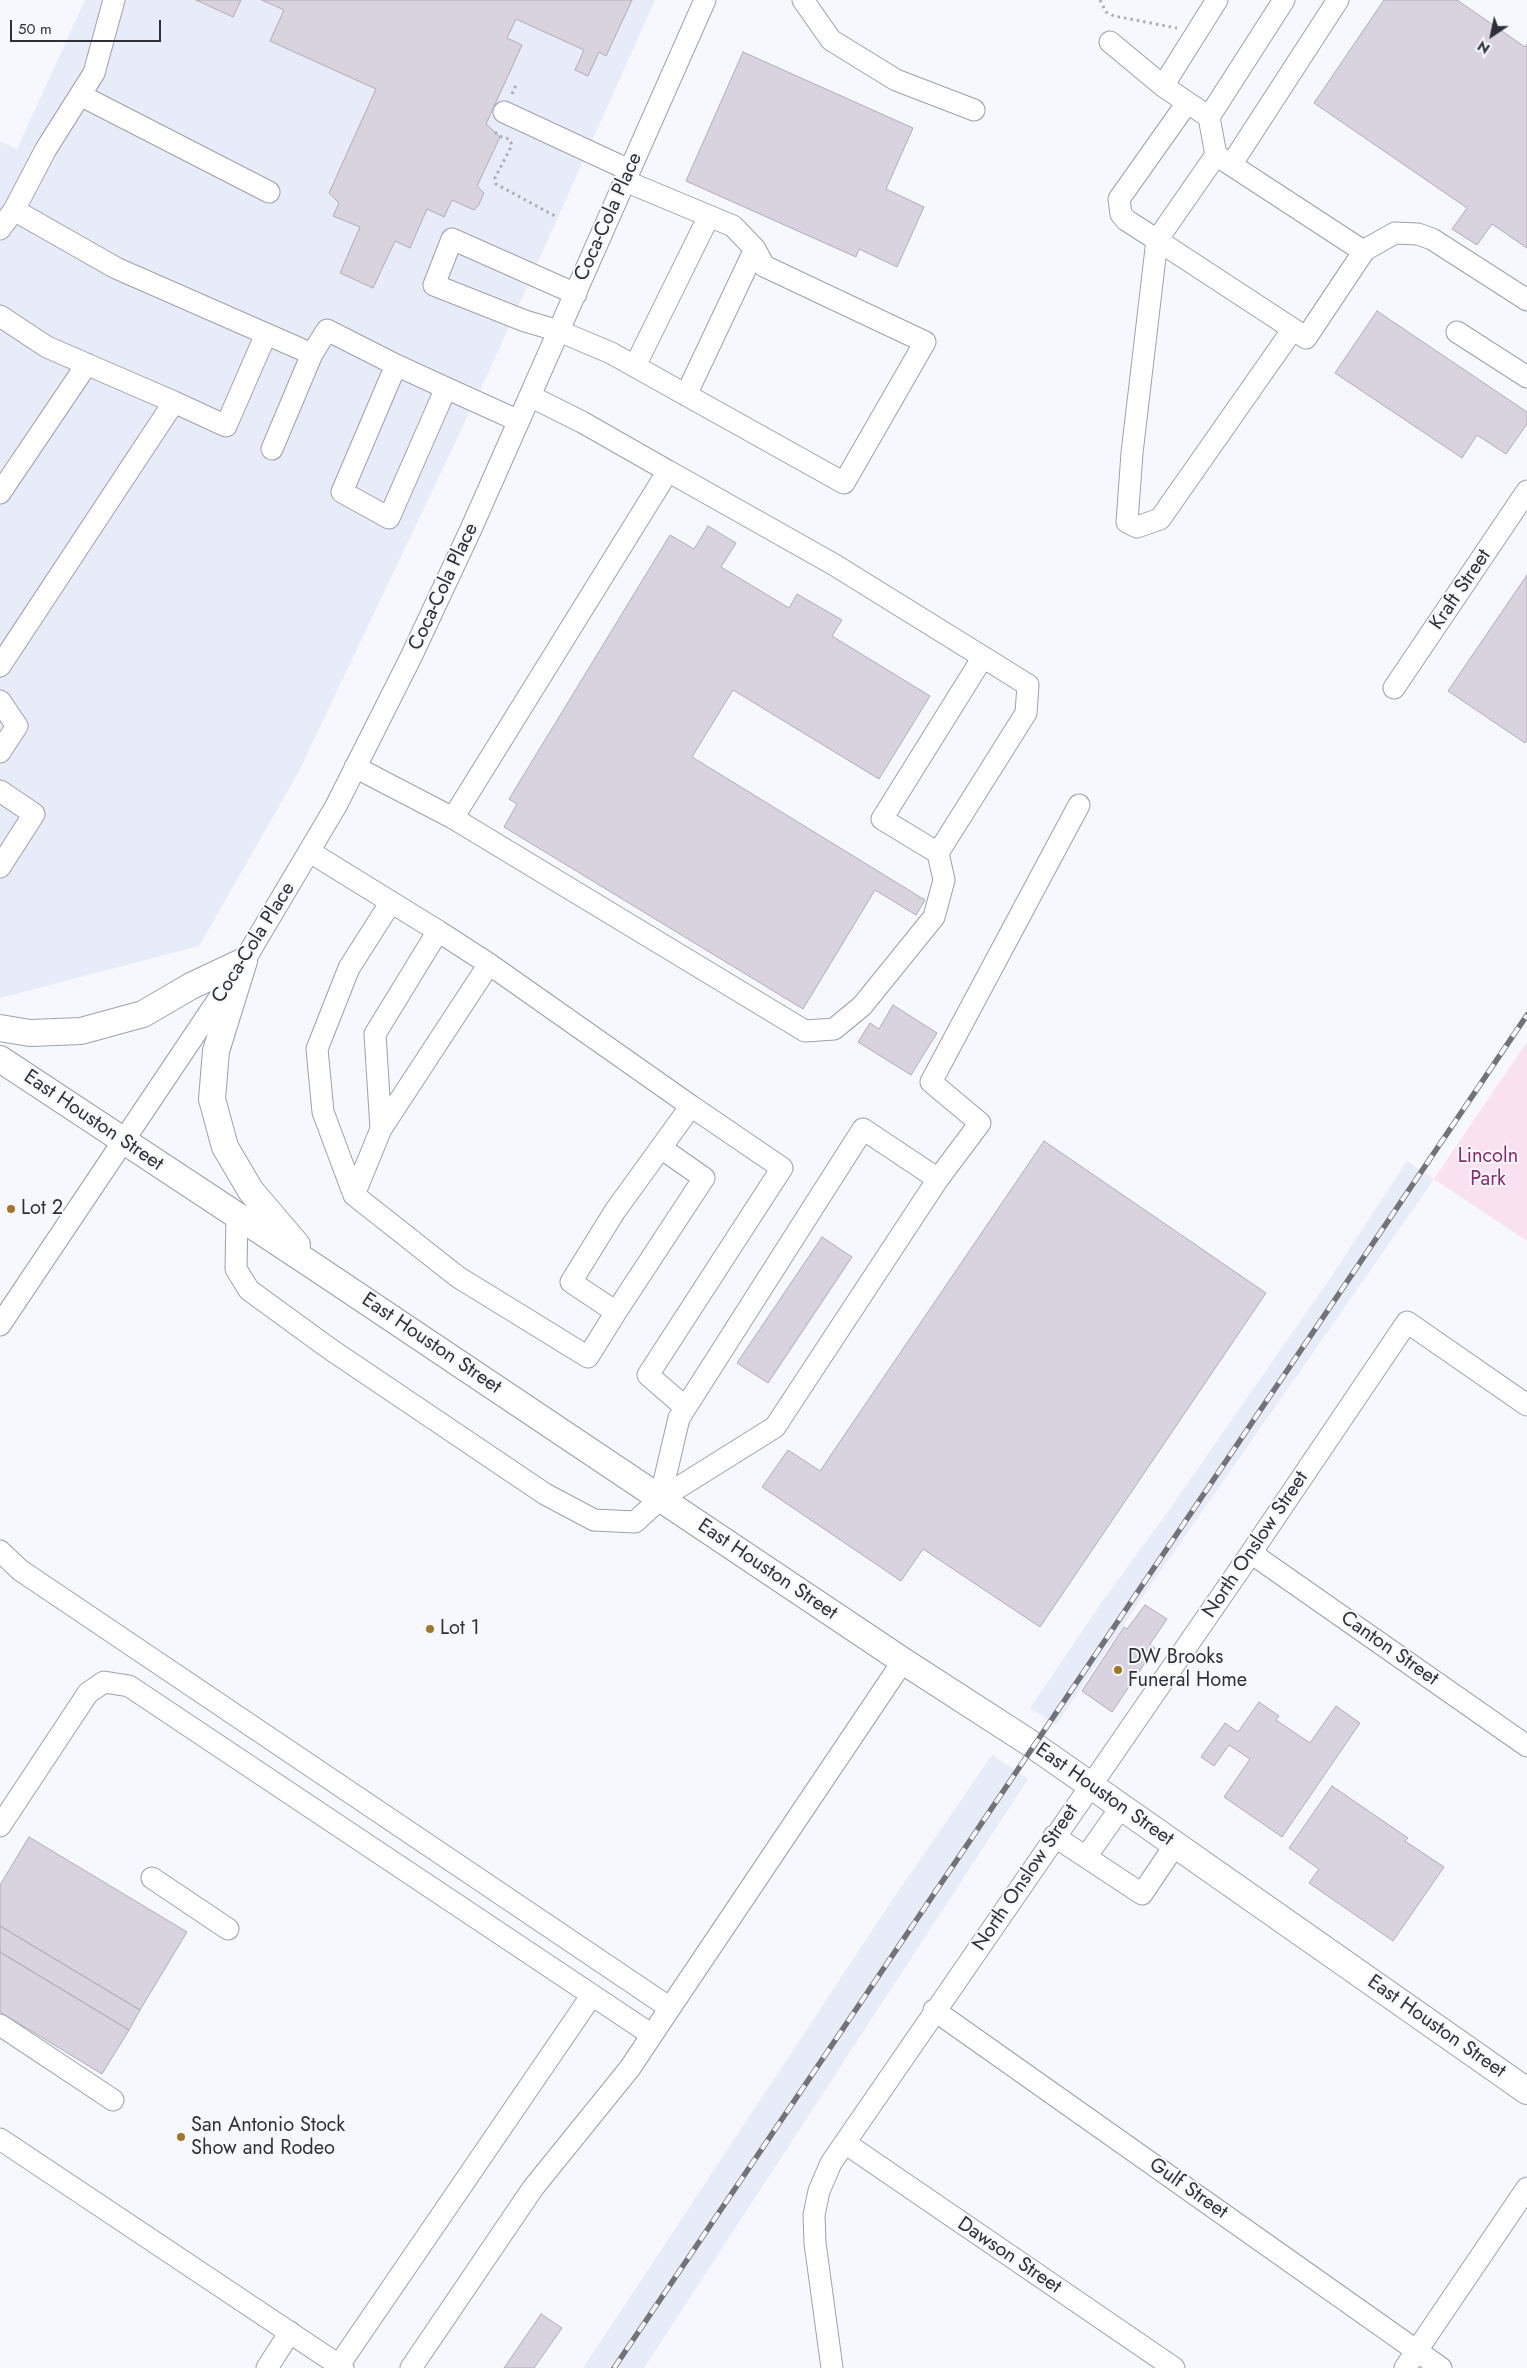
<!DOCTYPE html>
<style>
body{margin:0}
#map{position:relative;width:1527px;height:2368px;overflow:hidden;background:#f7f8fe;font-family:Jost,sans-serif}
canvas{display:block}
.north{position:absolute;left:1467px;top:10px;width:50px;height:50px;-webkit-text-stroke:4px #f7f8fe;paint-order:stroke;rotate:214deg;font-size:14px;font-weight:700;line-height:20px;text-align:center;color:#2f3036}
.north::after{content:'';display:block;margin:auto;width:18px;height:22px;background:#2f3036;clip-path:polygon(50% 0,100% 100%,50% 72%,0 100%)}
.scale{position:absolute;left:10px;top:20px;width:151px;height:22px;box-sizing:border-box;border:2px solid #2f3036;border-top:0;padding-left:6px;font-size:15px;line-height:18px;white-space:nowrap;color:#2f3036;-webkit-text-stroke:4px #f7f8fe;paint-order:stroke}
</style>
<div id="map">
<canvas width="1527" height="2368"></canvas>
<div class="north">N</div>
<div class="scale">50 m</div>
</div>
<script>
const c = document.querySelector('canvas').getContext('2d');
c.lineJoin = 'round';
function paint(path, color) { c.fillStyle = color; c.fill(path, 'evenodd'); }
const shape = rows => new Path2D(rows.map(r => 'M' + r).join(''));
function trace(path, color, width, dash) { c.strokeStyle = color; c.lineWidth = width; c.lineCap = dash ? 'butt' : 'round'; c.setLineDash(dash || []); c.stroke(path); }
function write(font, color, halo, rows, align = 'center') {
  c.font = font + ' Jost,sans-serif'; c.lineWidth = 4; c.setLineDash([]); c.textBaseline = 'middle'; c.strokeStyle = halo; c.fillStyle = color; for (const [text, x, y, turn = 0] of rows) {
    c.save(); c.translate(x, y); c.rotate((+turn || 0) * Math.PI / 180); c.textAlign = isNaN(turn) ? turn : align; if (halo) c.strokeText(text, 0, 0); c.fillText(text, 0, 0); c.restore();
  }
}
const built = shape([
 [85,0,655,0,491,367,299,771,199,946,0,998,0,141,17,149],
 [1407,1161,1434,1179,1141,1599,1056,1725,1030,1708,1104,1599,1167,1513,1331,1277],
 [992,1755,1028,1779,644,2368,583,2368,893,1899]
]);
const green = shape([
 [1527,1042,1527,1241,1434,1179]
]);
const building = shape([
 [196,0,241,0,233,17,196,0],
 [262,0,632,0,606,56,599,52,588,76,575,70,584,50,516,19,507,38,522,45,486,124,500,137,477,186,484,193,478,206,474,210,452,200,444,217,427,209,410,248,395,241,373,288,340,273,360,227,333,216,339,203,329,193,376,89,270,41,284,10,262,0],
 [1384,0,1457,0,1525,47,1527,44,1527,248,1492,224,1477,245,1452,229,1467,208,1314,103,1384,0],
 [743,52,913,128,886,189,924,207,897,267,859,249,856,257,686,181,743,52],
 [1377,311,1527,412,1527,424,1506,454,1477,435,1462,458,1335,373,1377,311],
 [708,526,736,543,721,567,789,608,797,594,842,620,832,636,930,696,879,779,733,690,692,757,925,900,916,915,875,890,803,1009,504,827,517,804,509,799,670,535,694,549,708,526],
 [1527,575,1527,740,1525,743,1448,691,1527,575],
 [893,1005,937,1033,911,1075,858,1042,870,1023,879,1029,893,1005],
 [1044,1141,1266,1293,1040,1627,923,1549,901,1581,762,1487,788,1450,820,1471,1044,1141],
 [822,1237,852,1257,768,1383,737,1363,822,1237],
 [1145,1605,1167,1619,1150,1644,1155,1648,1112,1712,1082,1691,1124,1627,1127,1629,1145,1605],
 [1259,1702,1279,1716,1276,1720,1310,1743,1336,1706,1360,1723,1282,1837,1224,1797,1250,1759,1229,1745,1214,1766,1201,1757,1225,1723,1238,1732,1259,1702],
 [1332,1786,1408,1838,1405,1841,1444,1867,1393,1941,1309,1883,1319,1869,1289,1848,1332,1786],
 [29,1837,187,1932,140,2010,0,1926,0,1885,29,1837],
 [0,1926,140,2010,129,2030,0,1952,0,1926],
 [0,1952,129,2030,102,2074,0,2012,0,1952],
 [541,2314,562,2328,534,2368,504,2368,541,2314]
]);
const path = shape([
 [1100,0,1106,12,1114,16,1177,28],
 [512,94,517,83],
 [495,132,499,136,509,139,512,145,495,178,496,184,555,216]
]);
const minor = shape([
 [803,0,831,40,896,80,974,110],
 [1110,42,1163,86,1209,117,1216,155,1363,251,1395,233,1418,234,1432,239,1527,300],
 [1163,86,1217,0],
 [80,95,269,192],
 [1187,103,1119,199,1121,214,1126,220,1157,240,1132,453,1127,522,1137,527,1160,519,1293,329],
 [504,112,629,170],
 [1209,117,1284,0],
 [1216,155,1157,240,1293,329,1306,338,1364,251],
 [1231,165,1338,0],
 [14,210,46,149,94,73,114,0],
 [0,229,14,210,116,268,312,354,272,449],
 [576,294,452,239,434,285,525,321,559,331,611,353,844,483,925,342,764,266,755,249,733,226,625,181],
 [0,316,47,347,174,402,0,666],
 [1457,332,1527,377],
 [312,354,327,330,396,365],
 [635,366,709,216],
 [446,388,389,518,342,492,396,365,446,388,519,421],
 [686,395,755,249],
 [174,402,226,426,266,334],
 [668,471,833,564,983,657,1028,685,1026,713,938,853,882,819,983,657],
 [0,493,87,364],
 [1394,688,1527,491],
 [0,701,17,726,0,752],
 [355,767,453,818,668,471,582,422,530,396],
 [0,791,34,814,0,867],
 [453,818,805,1031,834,1029,862,1006,934,917,944,880,938,853],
 [310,852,391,902],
 [489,964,691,1106],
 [381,1129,489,964,438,931],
 [661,1148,704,1178,616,1312,571,1282,615,1211,691,1106,782,1168,648,1375,685,1407],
 [938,1179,980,1123,931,1082,1079,805],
 [354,1195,381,1129,375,1034,438,931,391,902,349,968,317,1049,323,1112,354,1195,458,1277,588,1357,616,1312],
 [237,1216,236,1269,249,1290,330,1349,545,1494,594,1520,635,1522,660,1499,775,1427,938,1179,863,1129,679,1418,660,1499],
 [0,1325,244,961,336,806,411,657,471,529,705,0],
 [0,1551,20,1570,670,2008,903,1661],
 [1251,1553,1527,1746],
 [0,1826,88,1693,104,1682,129,1686,592,1995,339,2365],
 [1054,1836,1142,1894,1175,1845],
 [1086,1857,1121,1807],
 [152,1878,228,1929],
 [592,1995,652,2035],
 [934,2010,1441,2368],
 [0,2025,113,2100],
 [0,2139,343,2368],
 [845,2143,1174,2368],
 [267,2368,290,2332],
 [411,2368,533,2188,630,2068,670,2008],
 [832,2368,815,2243,814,2215,819,2191,831,2163,1251,1553,1407,1322,1527,1405],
 [1405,2368,1527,2188]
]);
const major = shape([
 [244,961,216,1051,212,1099,225,1147,251,1191,297,1245],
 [0,1028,30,1033,81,1031,143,1014,191,986,244,961],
 [0,1059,315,1267,903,1661,1033,1745,1527,2091]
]);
const rail = shape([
 [614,2368,1527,1015]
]);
const markers = [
 [11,1209,5,"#a27626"],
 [430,1629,5,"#a27626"],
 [1118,1670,5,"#a27626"],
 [181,2137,5,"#a27626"]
];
const streetNames = [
 ["Coca-Cola Place",609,217,-66],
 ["Coca-Cola Place",444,587,-65],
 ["Kraft Street",1461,590,-56],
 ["Coca-Cola Place",254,943,-58],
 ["East Houston Street",93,1121,34],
 ["East Houston Street",431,1344,34],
 ["North Onslow Street",1256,1545,-56],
 ["East Houston Street",767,1570,34],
 ["Canton Street",1389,1649,35],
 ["East Houston Street",1104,1795,35],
 ["North Onslow Street",1026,1878,-56],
 ["East Houston Street",1436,2027,35],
 ["Gulf Street",1188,2189,35],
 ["Dawson Street",1009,2256,34]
];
const parkNames = [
 ["Lincoln",1488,1157],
 ["Park",1488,1180]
];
const poiNames = [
 ["Lot 2",21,1209],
 ["Lot 1",440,1629],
 ["DW Brooks",1128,1658],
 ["Funeral Home",1128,1681],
 ["San Antonio Stock",191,2126],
 ["Show and Rodeo",191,2149]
];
paint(built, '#e8ebf8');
paint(green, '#f9e1ef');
paint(building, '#d9d2df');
trace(building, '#b2abb8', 1);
trace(minor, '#9da0ae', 23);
trace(major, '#9da0ae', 28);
trace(path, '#acadb3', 3, [2.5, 4]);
trace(minor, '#fff', 21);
trace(major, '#fff', 26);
trace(rail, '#727379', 5.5);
trace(rail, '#f7f8fe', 4, [11]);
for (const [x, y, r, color] of markers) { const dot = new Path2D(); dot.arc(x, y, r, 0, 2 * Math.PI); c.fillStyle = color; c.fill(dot); trace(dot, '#f7f8fe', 2); }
write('20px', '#2f3036', '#f7f8fe', streetNames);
write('20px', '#8b266e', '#f7f8fe', parkNames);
write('20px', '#2f3036', '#f7f8fe', poiNames, 'left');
</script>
